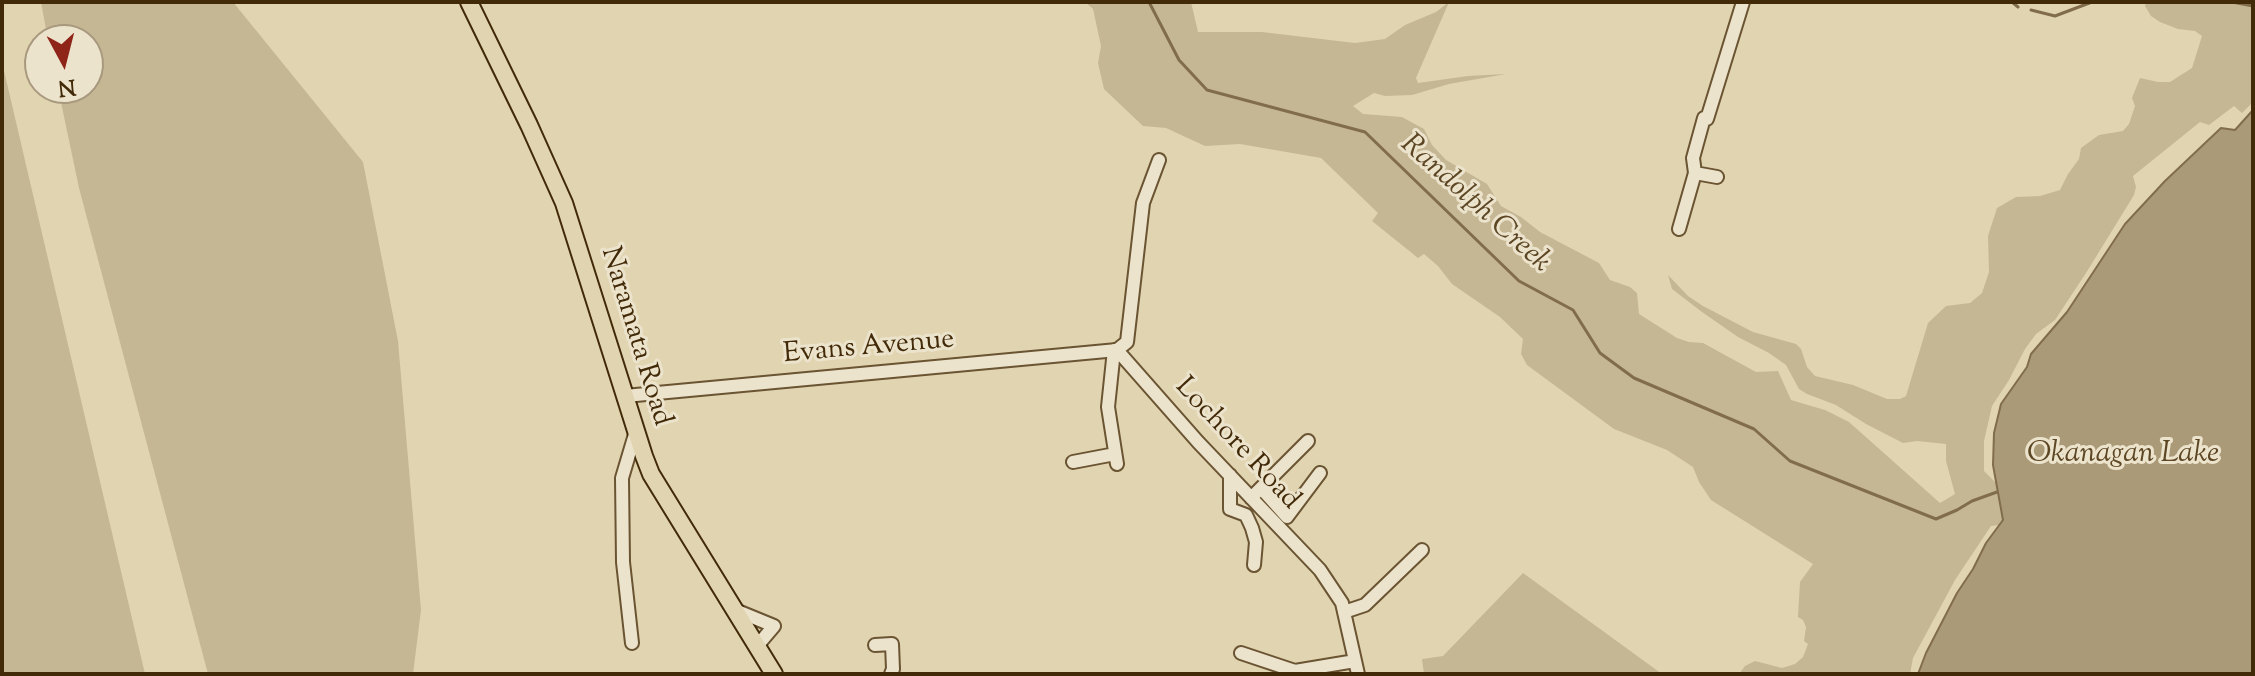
<!DOCTYPE html>
<style>
body{margin:0}
#map{position:relative;width:2255px;height:676px;overflow:hidden;background:#e1d4b1;font-family:"Sorts Mill Goudy",serif}
canvas{display:block}
.frame{position:absolute;inset:0;border:4px solid #422a08;pointer-events:none}
.north{position:absolute;left:24px;top:24px;width:80px;height:80px;box-sizing:border-box;background:#ece3cc;border:2px solid #a8997e;border-radius:50%;rotate:173deg;font-size:22px;font-weight:700;line-height:32px;text-align:center;color:#422a08}
.north::after{content:'';display:block;margin:auto;width:28px;height:36px;background:#8f2418;clip-path:polygon(50% 0,100% 100%,50% 72%,0 100%)}
</style>
<div id="map">
<canvas width="2255" height="676"></canvas>
<div class="frame"></div>
<div class="north">N</div>
</div>
<script>
const c = document.querySelector('canvas').getContext('2d');
c.lineJoin = 'round';
function paint(path, color) { c.fillStyle = color; c.fill(path, 'evenodd'); }
const shape = rows => new Path2D(rows.map(r => 'M' + r).join(''));
function trace(path, color, width, dash) { c.strokeStyle = color; c.lineWidth = width; c.lineCap = dash ? 'butt' : 'round'; c.setLineDash(dash || []); c.stroke(path); }
function write(font, color, halo, rows, align = 'center') {
  c.font = font + ' "Sorts Mill Goudy",serif'; c.lineWidth = 6; c.setLineDash([]); c.textBaseline = 'middle'; c.strokeStyle = halo; c.fillStyle = color; for (const [text, x, y, turn = 0] of rows) {
    c.save(); c.translate(x, y); c.rotate((+turn || 0) * Math.PI / 180); c.textAlign = isNaN(turn) ? turn : align; if (halo) c.strokeText(text, 0, 0); c.fillText(text, 0, 0); c.restore();
  }
}
const green = shape([
 [41,2,233,2,363,162,398,341,421,610,413,674,208,674,79,188,58,88,88,88,88,40,48,40],
 [1085,2,1191,2,1198,32,1262,32,1355,43,1385,39,1405,25,1436,12,1449,2,1416,78,1418,83,1468,76,1506,74,1449,84,1412,95,1385,96,1374,93,1353,106,1363,114,1402,117,1424,129,1432,145,1446,160,1487,184,1501,206,1521,217,1540,232,1599,263,1610,280,1630,287,1637,293,1639,314,1677,338,1689,342,1703,343,1756,372,1778,371,1791,400,1825,410,1849,422,1940,503,1955,494,1946,461,1946,444,1917,441,1903,443,1866,424,1836,405,1807,394,1799,389,1786,365,1769,353,1738,337,1702,312,1672,289,1668,275,1688,296,1703,306,1753,332,1796,344,1801,349,1807,367,1815,376,1853,385,1887,399,1900,399,1906,396,1928,323,1946,306,1970,303,1982,293,1989,272,1988,236,1997,208,2016,197,2040,196,2060,190,2068,174,2079,159,2081,148,2099,135,2123,131,2129,124,2135,106,2132,98,2140,78,2158,82,2170,82,2192,68,2202,36,2195,31,2178,29,2160,22,2151,16,2145,6,2146,2,2253,2,2253,96,2251,104,2242,113,2234,106,2209,125,2200,122,2133,176,2136,187,2134,195,2086,273,2055,320,2036,334,2025,349,2009,380,1992,406,1984,441,1984,471,1996,483,2003,520,1999,525,1991,526,1955,580,1913,658,1910,674,1739,674,1745,666,1755,661,1782,668,1795,664,1803,657,1808,644,1804,641,1806,627,1803,620,1798,617,1800,582,1813,564,1711,500,1699,482,1693,467,1667,450,1614,429,1527,365,1521,354,1523,339,1500,317,1452,284,1438,266,1424,254,1418,258,1372,221,1378,213,1321,158,1240,144,1205,146,1166,128,1143,126,1104,89,1098,63,1101,46,1093,9],
 [2,62,145,674,2,674],
 [1523,573,1662,674,1424,674,1422,659,1443,656]
]);
const water = shape([
 [2253,110,2253,674,1918,674,1926,653,1957,593,1973,569,1986,543,2003,520,1993,465,1994,433,2001,404,2027,367,2031,354,2067,312,2125,224,2165,181,2221,128,2235,130,2253,110]
]);
const stream = shape([
 [1149,2,1179,60,1207,90,1365,132,1519,281,1573,310,1600,353,1634,378,1754,429,1790,461,1936,519,1957,510,1972,501,1997,492],
 [2012,2,2018,7],
 [2232,2,2253,6],
 [2031,10,2055,16,2092,2]
]);
const minor = shape([
 [1704,118,1693,158,1695,173,1717,177],
 [1707,119,1743,2],
 [1159,160,1143,203,1127,342,1117,350,1198,442,1320,570,1342,603,1358,674],
 [1679,229,1695,173],
 [1114,350,1108,407,1117,464],
 [625,396,1117,350],
 [1073,462,1115,454],
 [1230,475,1230,509,1246,515,1252,528,1256,542,1254,565],
 [1261,488,1308,441],
 [1251,498,1261,488,1287,517,1320,473],
 [735,610,774,626,757,646],
 [1344,612,1365,605,1422,550],
 [632,643,623,562,622,478,636,431],
 [875,645,892,644,893,669,891,674],
 [1241,653,1295,671,1355,661]
]);
const major = shape([
 [469,2,529,125,564,203,644,456,651,474,774,674]
]);
const streetNames = [
 ["Naramata Road",634,337,73],
 ["Evans Avenue",869,349,-5],
 ["Lochore Road",1236,445,47]
];
const waterNames = [
 ["Randolph Creek",1474,205,42],
 ["Okanagan Lake",2123,456]
];
paint(green, '#c6b794');
paint(water, '#ab9a78');
trace(water, '#816d4b', 2);
trace(stream, '#816d4b', 3);
trace(minor, '#6a5432', 16);
trace(major, '#422a08', 20);
trace(minor, '#ece3cc', 12);
trace(major, '#e1d4b1', 16);
write('28px', '#422a08', '#ece3cc', streetNames);
write('italic 30px', '#5c4624', '#ece3cc', waterNames);
</script>
